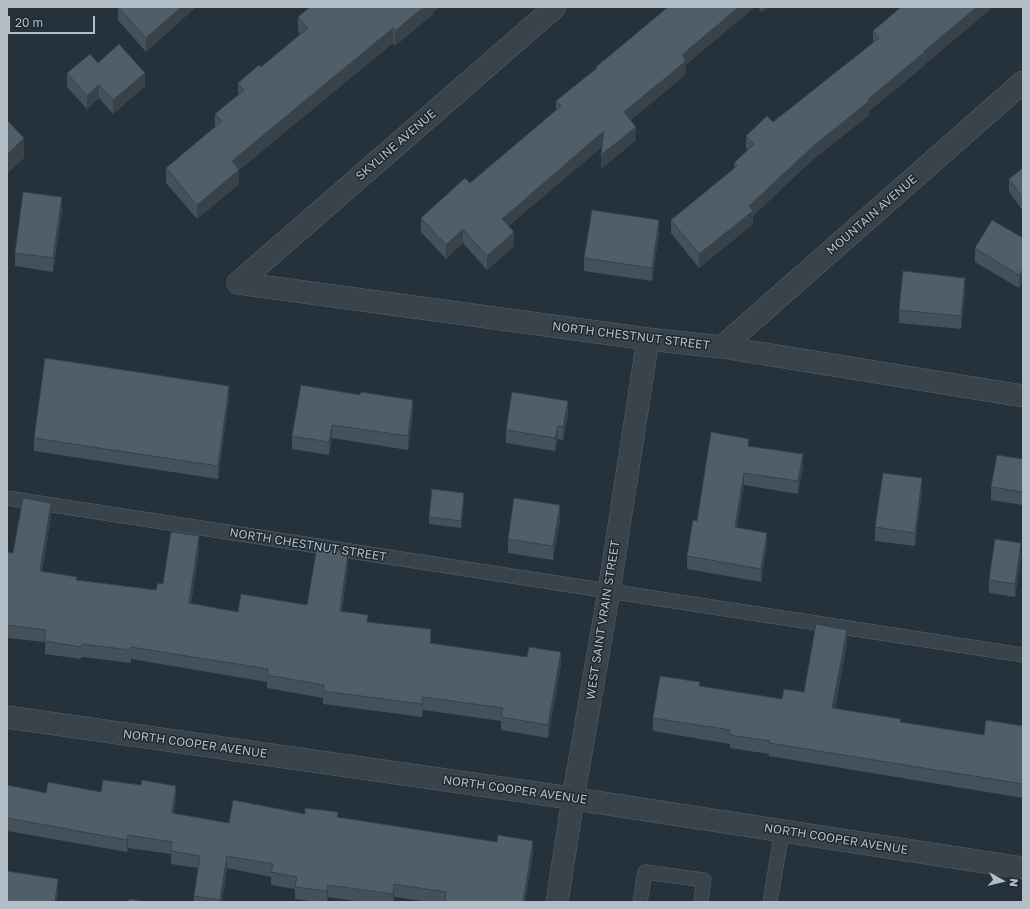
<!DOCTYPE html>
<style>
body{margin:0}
#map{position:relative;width:1030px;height:909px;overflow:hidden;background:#25313b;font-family:"Golos Text",sans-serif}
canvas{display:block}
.frame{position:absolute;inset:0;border:8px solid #b4bec7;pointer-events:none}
.north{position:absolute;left:982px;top:861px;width:40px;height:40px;-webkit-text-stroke:3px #1e2830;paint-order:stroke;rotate:98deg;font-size:11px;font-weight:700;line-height:16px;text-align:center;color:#b4bec7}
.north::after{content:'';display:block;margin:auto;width:14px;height:18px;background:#b4bec7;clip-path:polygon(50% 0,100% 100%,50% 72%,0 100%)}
.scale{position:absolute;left:8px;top:16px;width:87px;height:18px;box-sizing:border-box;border:2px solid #b4bec7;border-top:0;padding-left:5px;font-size:12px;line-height:14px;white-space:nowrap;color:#b4bec7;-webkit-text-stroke:3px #1e2830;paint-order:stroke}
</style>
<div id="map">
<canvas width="1030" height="909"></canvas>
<div class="frame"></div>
<div class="north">N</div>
<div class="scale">20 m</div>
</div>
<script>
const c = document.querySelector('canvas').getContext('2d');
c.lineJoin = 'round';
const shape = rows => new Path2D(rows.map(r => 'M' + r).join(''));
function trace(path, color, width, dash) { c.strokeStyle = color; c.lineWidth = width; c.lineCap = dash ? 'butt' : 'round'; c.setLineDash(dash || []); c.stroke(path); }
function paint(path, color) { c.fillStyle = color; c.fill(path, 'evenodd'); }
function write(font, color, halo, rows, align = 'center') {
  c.font = font + ' "Golos Text",sans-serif'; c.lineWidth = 3; c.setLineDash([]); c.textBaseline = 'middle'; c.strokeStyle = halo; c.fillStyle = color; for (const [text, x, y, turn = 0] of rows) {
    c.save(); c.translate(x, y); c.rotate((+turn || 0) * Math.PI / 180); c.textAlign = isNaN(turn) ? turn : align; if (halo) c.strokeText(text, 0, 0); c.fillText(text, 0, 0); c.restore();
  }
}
const service = shape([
 [7,498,1023,655],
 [640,902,645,872,704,880,701,902],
 [770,902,782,831]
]);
const minor = shape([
 [238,283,648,339,722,347,1023,396],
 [238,283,555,7],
 [722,347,1023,82],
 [7,717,550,795,1023,868],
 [557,902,573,799,609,591,648,339]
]);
const wall = shape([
 [118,7,196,7,146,52,118,20],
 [310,7,440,7,433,12,433,14,395,46,393,43,239,170,239,184,197,219,166,183,166,168,215,127,215,114,238,95,238,83,261,67,300,34,298,31,298,17],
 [758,7,769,7,762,12],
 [901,7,993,7,925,64,925,65,869,111,869,115,810,162,753,216,753,224,699,268,671,233,671,220,734,169,734,163,748,150,746,149,746,136,773,122,873,43,873,31],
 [98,63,145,86,113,114,99,98,87,109,67,87,67,73],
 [686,65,686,74,631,120,636,140,601,169,602,147,508,226,514,246,487,270,463,243,446,259,421,232,421,218,470,183,556,110,556,101,596,69,596,67],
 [1023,168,1023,211,1009,192,1009,179],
 [62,211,53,272,15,266,15,253],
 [659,233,652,281,584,271,584,258],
 [1023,238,1023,282,1019,288,975,262,975,248],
 [965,291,961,329,899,323,899,310],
 [360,395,413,414,408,450,332,438,329,455,292,449,292,436],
 [229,399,218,479,34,451,34,438],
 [568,415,563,440,558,439,555,451,506,443,506,430],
 [749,446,803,467,798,494,744,485,737,528,767,545,761,582,687,569,687,556,697,521],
 [1023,459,1023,505,991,500,991,487],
 [922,491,915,546,875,541,875,527],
 [464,499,461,528,429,524,429,517],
 [51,516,42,572,77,580,156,590,199,549,191,604,238,612,307,605,348,565,342,612,368,622,431,644,561,665,548,738,501,730,501,721,423,710,422,717,323,704,323,698,267,688,267,682,131,659,131,663,82,657,81,659,45,654,45,642,7,638,7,552,13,553],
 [560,519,553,560,508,553,508,539],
 [1021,556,1015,597,989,593,989,580],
 [847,643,835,708,901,722,984,735,1023,726,1023,798,769,756,769,754,730,748,730,744,653,731,653,718,700,686,782,699,804,692],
 [7,785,46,793,101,792,176,799,174,814,229,823,305,814,338,817,533,853,525,902,430,902,394,897,394,902,362,902,328,897,327,902,318,902,295,899,295,889,271,885,271,877,227,868,222,902,194,902,194,896,198,868,171,864,171,854,128,848,127,852,7,831]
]);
const shadedWall = shape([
 [181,7,196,7,146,52,146,38],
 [424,7,440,7,433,12,433,14,395,46,395,31],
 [739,7,755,7,686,65,686,74,624,126,624,112,682,55],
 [762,7,769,7,762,12],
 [977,7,993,7,925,64,925,65,869,111,869,115,810,162,753,216,753,224,699,268,699,254,749,206,810,149,868,99],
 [393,28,393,43,239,170,239,184,197,219,197,205,232,161],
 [145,73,145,86,113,114,113,100],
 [99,85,99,98,87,109,87,96],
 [636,127,636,140,601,169,601,155],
 [604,131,604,145,502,232,502,219],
 [24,138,24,158,7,174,7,155],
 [62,197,62,211,53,272,53,258],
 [659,220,659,233,652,281,652,268],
 [463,229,463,243,446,259,446,245],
 [514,232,514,246,487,270,487,256],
 [1023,269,1023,282,1019,288,1019,275],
 [965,278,965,291,961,329,961,316],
 [229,386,229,399,218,479,218,466],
 [413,400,413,414,408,450,408,436],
 [568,401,568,415,563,440,563,427],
 [332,425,332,438,329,455,329,442],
 [558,426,558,439,555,451,555,438],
 [803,454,803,467,798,494,798,481],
 [744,473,744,485,735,540,735,527],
 [922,478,922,491,915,546,915,533],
 [464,493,464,499,461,528,461,521],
 [51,503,51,516,40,584,40,571],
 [560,505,560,519,553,560,553,546],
 [767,533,767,545,761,582,761,569],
 [199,536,199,549,189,616,189,603],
 [1021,543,1021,556,1015,597,1015,584],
 [348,552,348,565,340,624,340,611],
 [431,629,431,642,430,656,430,643],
 [847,630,847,643,832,721,832,708],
 [561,652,561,665,548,738,548,725],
 [423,697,423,710,422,717,422,704],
 [176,786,176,799,172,826,172,813],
 [128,835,128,848,127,852,127,840],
 [533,841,533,853,525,902,523,902],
 [227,856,227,868,222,902,220,902],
 [58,879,58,891,57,902,55,902],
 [394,884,394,902,393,902,393,894],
 [328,885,328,897,327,902,327,891]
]);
const building = shape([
 [118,7,181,7,146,38,118,7],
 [310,7,424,7,395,31,393,28,232,161,239,170,197,205,166,168,222,121,215,114,244,90,238,83,259,65,261,67,308,28,298,17,310,7],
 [668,7,739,7,682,55,686,61,624,112,636,127,601,155,604,131,502,219,514,232,487,256,463,229,446,245,421,218,465,178,470,183,561,106,556,101,597,68,596,67,668,7],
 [901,7,977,7,924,51,925,52,868,99,869,101,810,149,749,206,753,211,699,254,671,220,737,166,734,163,754,144,746,136,767,116,773,122,879,38,873,31,901,7],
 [119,44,145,73,113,100,99,85,87,96,67,73,90,54,98,63,119,44],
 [7,120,24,138,7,155,7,120],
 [1023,168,1023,198,1009,179,1023,168],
 [23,192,62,197,53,258,15,253,23,192],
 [592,210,659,220,652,268,584,258,592,210],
 [992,220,1023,238,1023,269,1019,275,975,248,992,220],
 [903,271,965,278,961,316,899,310,903,271],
 [45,358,229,386,218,466,34,438,45,358],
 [301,385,360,395,361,392,413,400,408,436,332,425,329,442,292,436,301,385],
 [512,392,568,401,563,427,558,426,555,438,506,430,512,392],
 [711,432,749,439,748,446,803,454,798,481,744,473,735,527,767,533,761,569,687,556,693,520,697,521,711,432],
 [997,455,1023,459,1023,492,991,487,997,455],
 [883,473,922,478,915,533,875,527,883,473],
 [432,489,464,493,461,521,429,517,432,489],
 [23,498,51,503,40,571,77,577,76,580,156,590,158,583,163,584,171,532,199,536,189,603,238,612,241,594,307,605,317,547,348,552,340,611,368,615,367,622,431,629,430,643,527,657,529,647,561,652,548,725,501,717,503,708,423,697,422,704,323,691,324,685,267,675,268,669,131,647,131,650,82,644,81,647,45,641,46,630,7,625,7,552,13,553,23,498],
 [514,498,560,505,553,546,508,539,514,498],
 [995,539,1021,543,1015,584,989,580,995,539],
 [816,624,847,630,832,708,901,719,900,722,984,735,986,720,1023,726,1023,784,769,743,770,741,730,735,730,730,653,718,660,676,700,682,699,686,782,699,784,689,804,692,816,624],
 [103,780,141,785,142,780,176,786,172,813,229,823,233,800,305,814,305,808,338,812,337,817,497,842,498,835,533,841,523,902,445,902,446,892,394,884,393,894,328,885,327,891,295,887,297,877,271,872,273,864,227,856,220,900,194,896,200,856,171,851,172,842,128,835,127,840,7,818,7,785,46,793,48,782,101,792,103,780],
 [7,871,58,879,55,902,7,902,7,871],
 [129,899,146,902,129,902,129,899]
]);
const streetNames = [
 ["SKYLINE AVENUE",396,145,-41],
 ["MOUNTAIN AVENUE",872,215,-41],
 ["NORTH CHESTNUT STREET",631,336,7],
 ["NORTH CHESTNUT STREET",308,545,9],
 ["WEST SAINT VRAIN STREET",603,620,-81],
 ["NORTH COOPER AVENUE",195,744,8],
 ["NORTH COOPER AVENUE",515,790,8],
 ["NORTH COOPER AVENUE",836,839,9]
];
trace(service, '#576169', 15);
trace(minor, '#576169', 23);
trace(service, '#39434b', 14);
trace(minor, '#39434b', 22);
paint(wall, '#45515a');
paint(shadedWall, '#38424a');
paint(building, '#505e69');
trace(building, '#38424a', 1);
write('12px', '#b4bec7', '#1e2830', streetNames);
</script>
